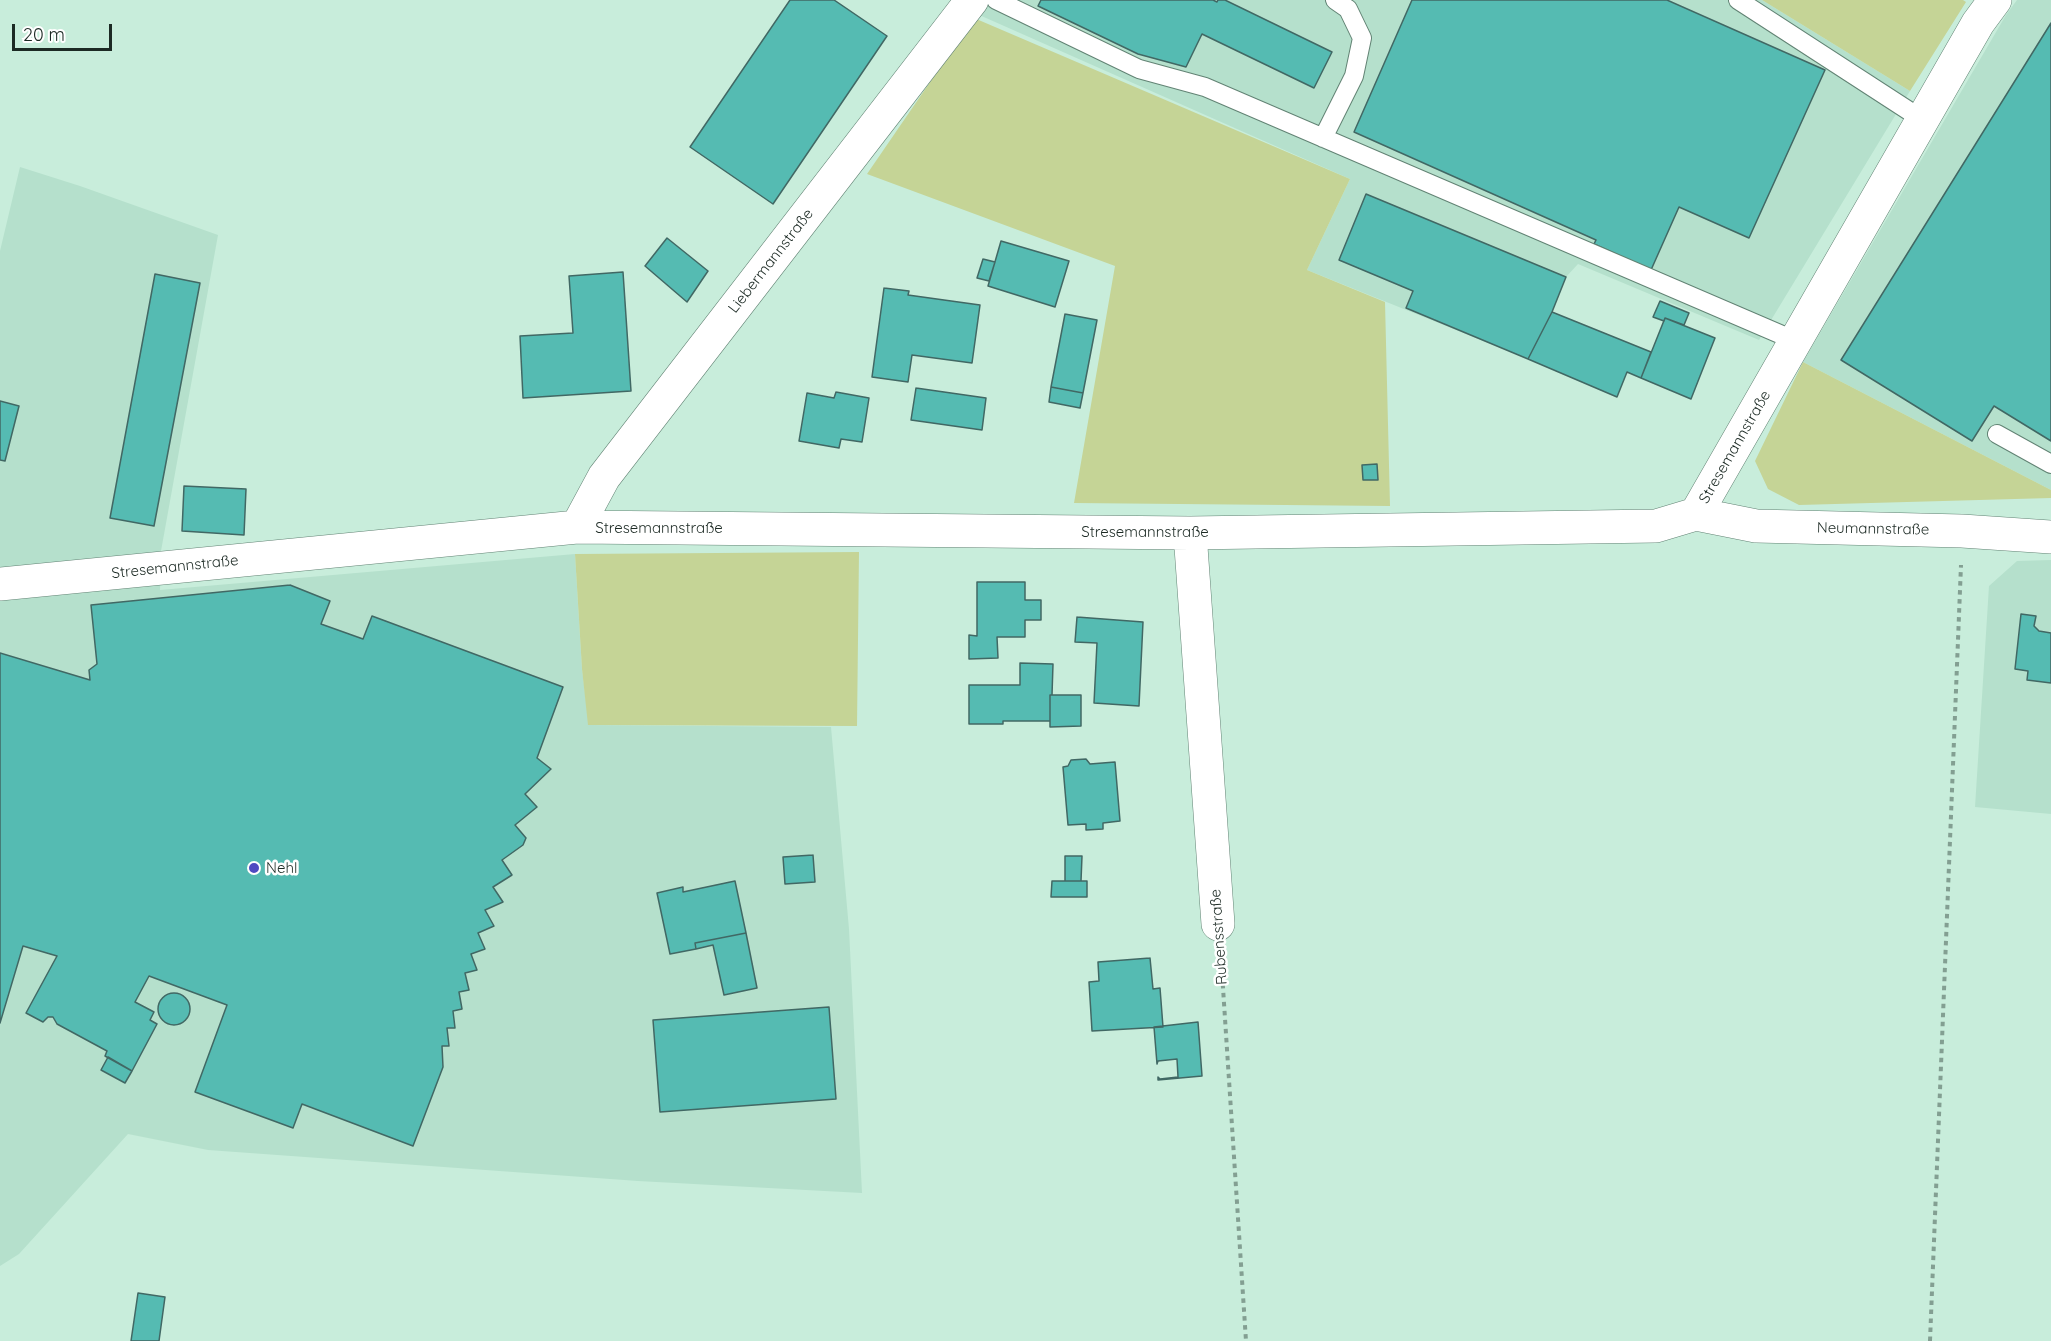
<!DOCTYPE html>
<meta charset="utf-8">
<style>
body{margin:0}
#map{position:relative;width:2051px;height:1341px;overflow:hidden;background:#c8eddb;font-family:Quicksand,sans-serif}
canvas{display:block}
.scale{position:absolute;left:12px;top:24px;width:100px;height:27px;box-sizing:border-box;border:3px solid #1c2a24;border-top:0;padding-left:8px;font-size:18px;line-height:21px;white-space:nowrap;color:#1c2a24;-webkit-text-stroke:4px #fff;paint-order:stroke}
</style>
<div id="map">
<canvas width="2051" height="1341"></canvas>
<div class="scale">20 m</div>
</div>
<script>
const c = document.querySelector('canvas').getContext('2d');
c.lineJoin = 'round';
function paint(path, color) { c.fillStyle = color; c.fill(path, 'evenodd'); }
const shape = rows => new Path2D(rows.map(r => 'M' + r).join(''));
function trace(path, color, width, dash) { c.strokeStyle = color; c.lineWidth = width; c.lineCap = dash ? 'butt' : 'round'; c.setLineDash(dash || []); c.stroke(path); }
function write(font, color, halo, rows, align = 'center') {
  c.font = font + ' Quicksand,sans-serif'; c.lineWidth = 5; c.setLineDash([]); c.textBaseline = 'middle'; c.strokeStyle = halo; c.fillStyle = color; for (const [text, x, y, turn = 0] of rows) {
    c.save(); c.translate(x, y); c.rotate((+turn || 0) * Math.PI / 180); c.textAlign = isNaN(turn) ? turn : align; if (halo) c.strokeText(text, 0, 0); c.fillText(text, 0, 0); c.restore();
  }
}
const built = shape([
 [988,0,1762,0,1910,91,1759,340,1578,264,1566,277,1552,312,1528,359,1307,270,1350,179,977,14],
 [2017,0,2051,0,2051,490,1803,362,2006,15],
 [20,167,80,186,218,235,161,551,160,590,575,554,582,669,589,725,831,727,849,929,862,1193,638,1181,208,1150,128,1134,19,1254,0,1266,0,251],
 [2051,560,2051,814,1975,807,1989,586,2017,561]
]);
const green = shape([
 [1762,0,1963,0,1966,2,1910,91],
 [974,18,1350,179,1307,270,1385,302,1390,506,1074,503,1115,266,867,174],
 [1803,362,2051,490,2051,498,1799,505,1768,489,1755,461],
 [859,552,857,726,588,725,582,669,575,554]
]);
const building = shape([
 [790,0,834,0,887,36,773,204,690,147,790,0],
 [1041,0,1213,0,1217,2,1218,0,1225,0,1332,52,1314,88,1202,34,1186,67,1138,54,1038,6,1041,0],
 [1412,0,1667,0,1825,70,1749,238,1679,207,1651,270,1594,244,1596,240,1354,132,1412,0],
 [2051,23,2051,441,1994,406,1972,441,1841,360,2051,23],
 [1366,194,1566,277,1552,312,1528,359,1406,308,1413,291,1339,260,1366,194],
 [667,238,708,271,687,302,645,266,667,238],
 [1001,241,1069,261,1055,307,988,286,1001,241],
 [983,259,995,262,989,281,977,278,983,259],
 [623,272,631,391,523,398,520,336,573,333,569,276,623,272],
 [155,274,200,283,154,526,110,518,155,274],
 [884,288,909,291,908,295,980,305,972,363,912,355,908,382,872,377,884,288],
 [1660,301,1689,313,1684,325,1665,318,1664,321,1653,317,1660,301],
 [1552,312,1651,352,1641,378,1627,372,1617,397,1528,359,1552,312],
 [1065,314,1097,320,1083,393,1051,387,1065,314],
 [1665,318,1715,338,1691,399,1641,378,1665,318],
 [1051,387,1083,393,1080,408,1049,402,1051,387],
 [916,388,986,398,982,430,911,420,916,388],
 [836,392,869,398,862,442,841,439,839,448,799,441,807,393,834,398,836,392],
 [0,401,19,406,5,461,0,460,0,401],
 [1377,464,1378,480,1363,480,1362,465,1377,464],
 [184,486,246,489,244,535,182,531,184,486],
 [977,582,1025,582,1025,600,1041,600,1041,620,1025,620,1025,637,997,637,998,658,969,659,969,635,977,636,977,582],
 [290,585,330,601,321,624,363,639,372,616,563,687,537,758,551,769,525,794,537,807,515,825,526,838,523,845,502,860,512,875,493,887,503,902,485,910,494,926,478,933,485,949,471,954,477,970,465,973,469,990,459,992,462,1009,453,1011,455,1028,447,1028,449,1046,442,1046,443,1067,413,1146,302,1104,293,1128,195,1092,227,1005,149,976,135,1002,154,1012,150,1020,157,1024,132,1071,105,1056,107,1051,57,1024,53,1017,48,1017,43,1022,26,1013,57,956,23,946,0,1023,0,653,90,680,89,670,97,664,91,605,290,585],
 [2021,614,2036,616,2034,626,2039,631,2051,633,2051,683,2027,680,2028,671,2015,669,2021,614],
 [1077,617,1143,622,1139,706,1094,703,1097,643,1075,642,1077,617],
 [1020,663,1053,664,1052,695,1050,695,1050,721,1003,721,1003,724,969,724,969,685,1020,685,1020,663],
 [1050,695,1081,695,1081,726,1050,727,1050,695],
 [1086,759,1090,764,1115,762,1120,821,1103,823,1103,829,1086,830,1086,824,1068,825,1063,767,1068,766,1071,760,1086,759],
 [813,855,815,882,785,884,783,857,813,855],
 [1065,856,1082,856,1081,881,1065,881,1065,856],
 [735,881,746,933,695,943,696,949,670,954,657,893,683,887,683,892,735,881],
 [1052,881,1087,881,1087,897,1051,897,1052,881],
 [746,933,757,988,724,995,713,945,696,949,695,943,746,933],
 [1150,958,1153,989,1160,988,1163,1027,1092,1031,1089,982,1099,981,1098,962,1150,958],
 '158 1009a16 16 0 1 1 32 0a16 16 0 1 1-32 0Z',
 [829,1007,836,1099,660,1112,653,1020,829,1007],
 [1198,1022,1202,1076,1158,1080,1158,1077,1160,1079,1178,1077,1177,1059,1158,1061,1157,1064,1154,1027,1198,1022],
 [108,1057,132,1071,125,1083,101,1070,108,1057],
 [138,1293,165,1297,159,1341,131,1341,138,1293]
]);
const path = shape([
 [1221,957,1246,1341],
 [1930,1341,1961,565]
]);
const service = shape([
 [996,0,1139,69,1205,87,1796,341],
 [1738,0,1923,120],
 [1323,138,1354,76,1362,38,1348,9,1335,0],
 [1997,434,2051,464]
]);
const minor = shape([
 [1696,514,1756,526,1962,531,2051,537],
 [577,527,604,477,972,0],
 [1190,533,1218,924],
 [0,584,577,527,1190,533,1656,526,1696,514,1978,23,1995,0]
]);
const markers = [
 [254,868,6,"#4f4ac1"]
];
const streetNames = [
 ["Liebermannstraße",771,261,-52],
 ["Stresemannstraße",1735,447,-60],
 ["Stresemannstraße",659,528],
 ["Neumannstraße",1873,529,1],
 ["Stresemannstraße",1145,532],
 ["Stresemannstraße",175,567,-6],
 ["Rubensstraße",1219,937,-94]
];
const poiNames = [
 ["Nehl",266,868]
];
paint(built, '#b5e0cc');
paint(green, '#c5d496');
paint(building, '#55bbb2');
trace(building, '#416864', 1.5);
trace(service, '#628374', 20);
trace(minor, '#628374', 34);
trace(path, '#839f92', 4, [4.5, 4.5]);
trace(service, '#fff', 18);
trace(minor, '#fff', 33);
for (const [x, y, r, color] of markers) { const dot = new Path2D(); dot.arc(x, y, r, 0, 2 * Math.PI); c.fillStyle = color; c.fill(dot); trace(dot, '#fff', 2); }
write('15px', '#1c2a24', '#fff', streetNames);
write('15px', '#1c2a24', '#fff', poiNames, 'left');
</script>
